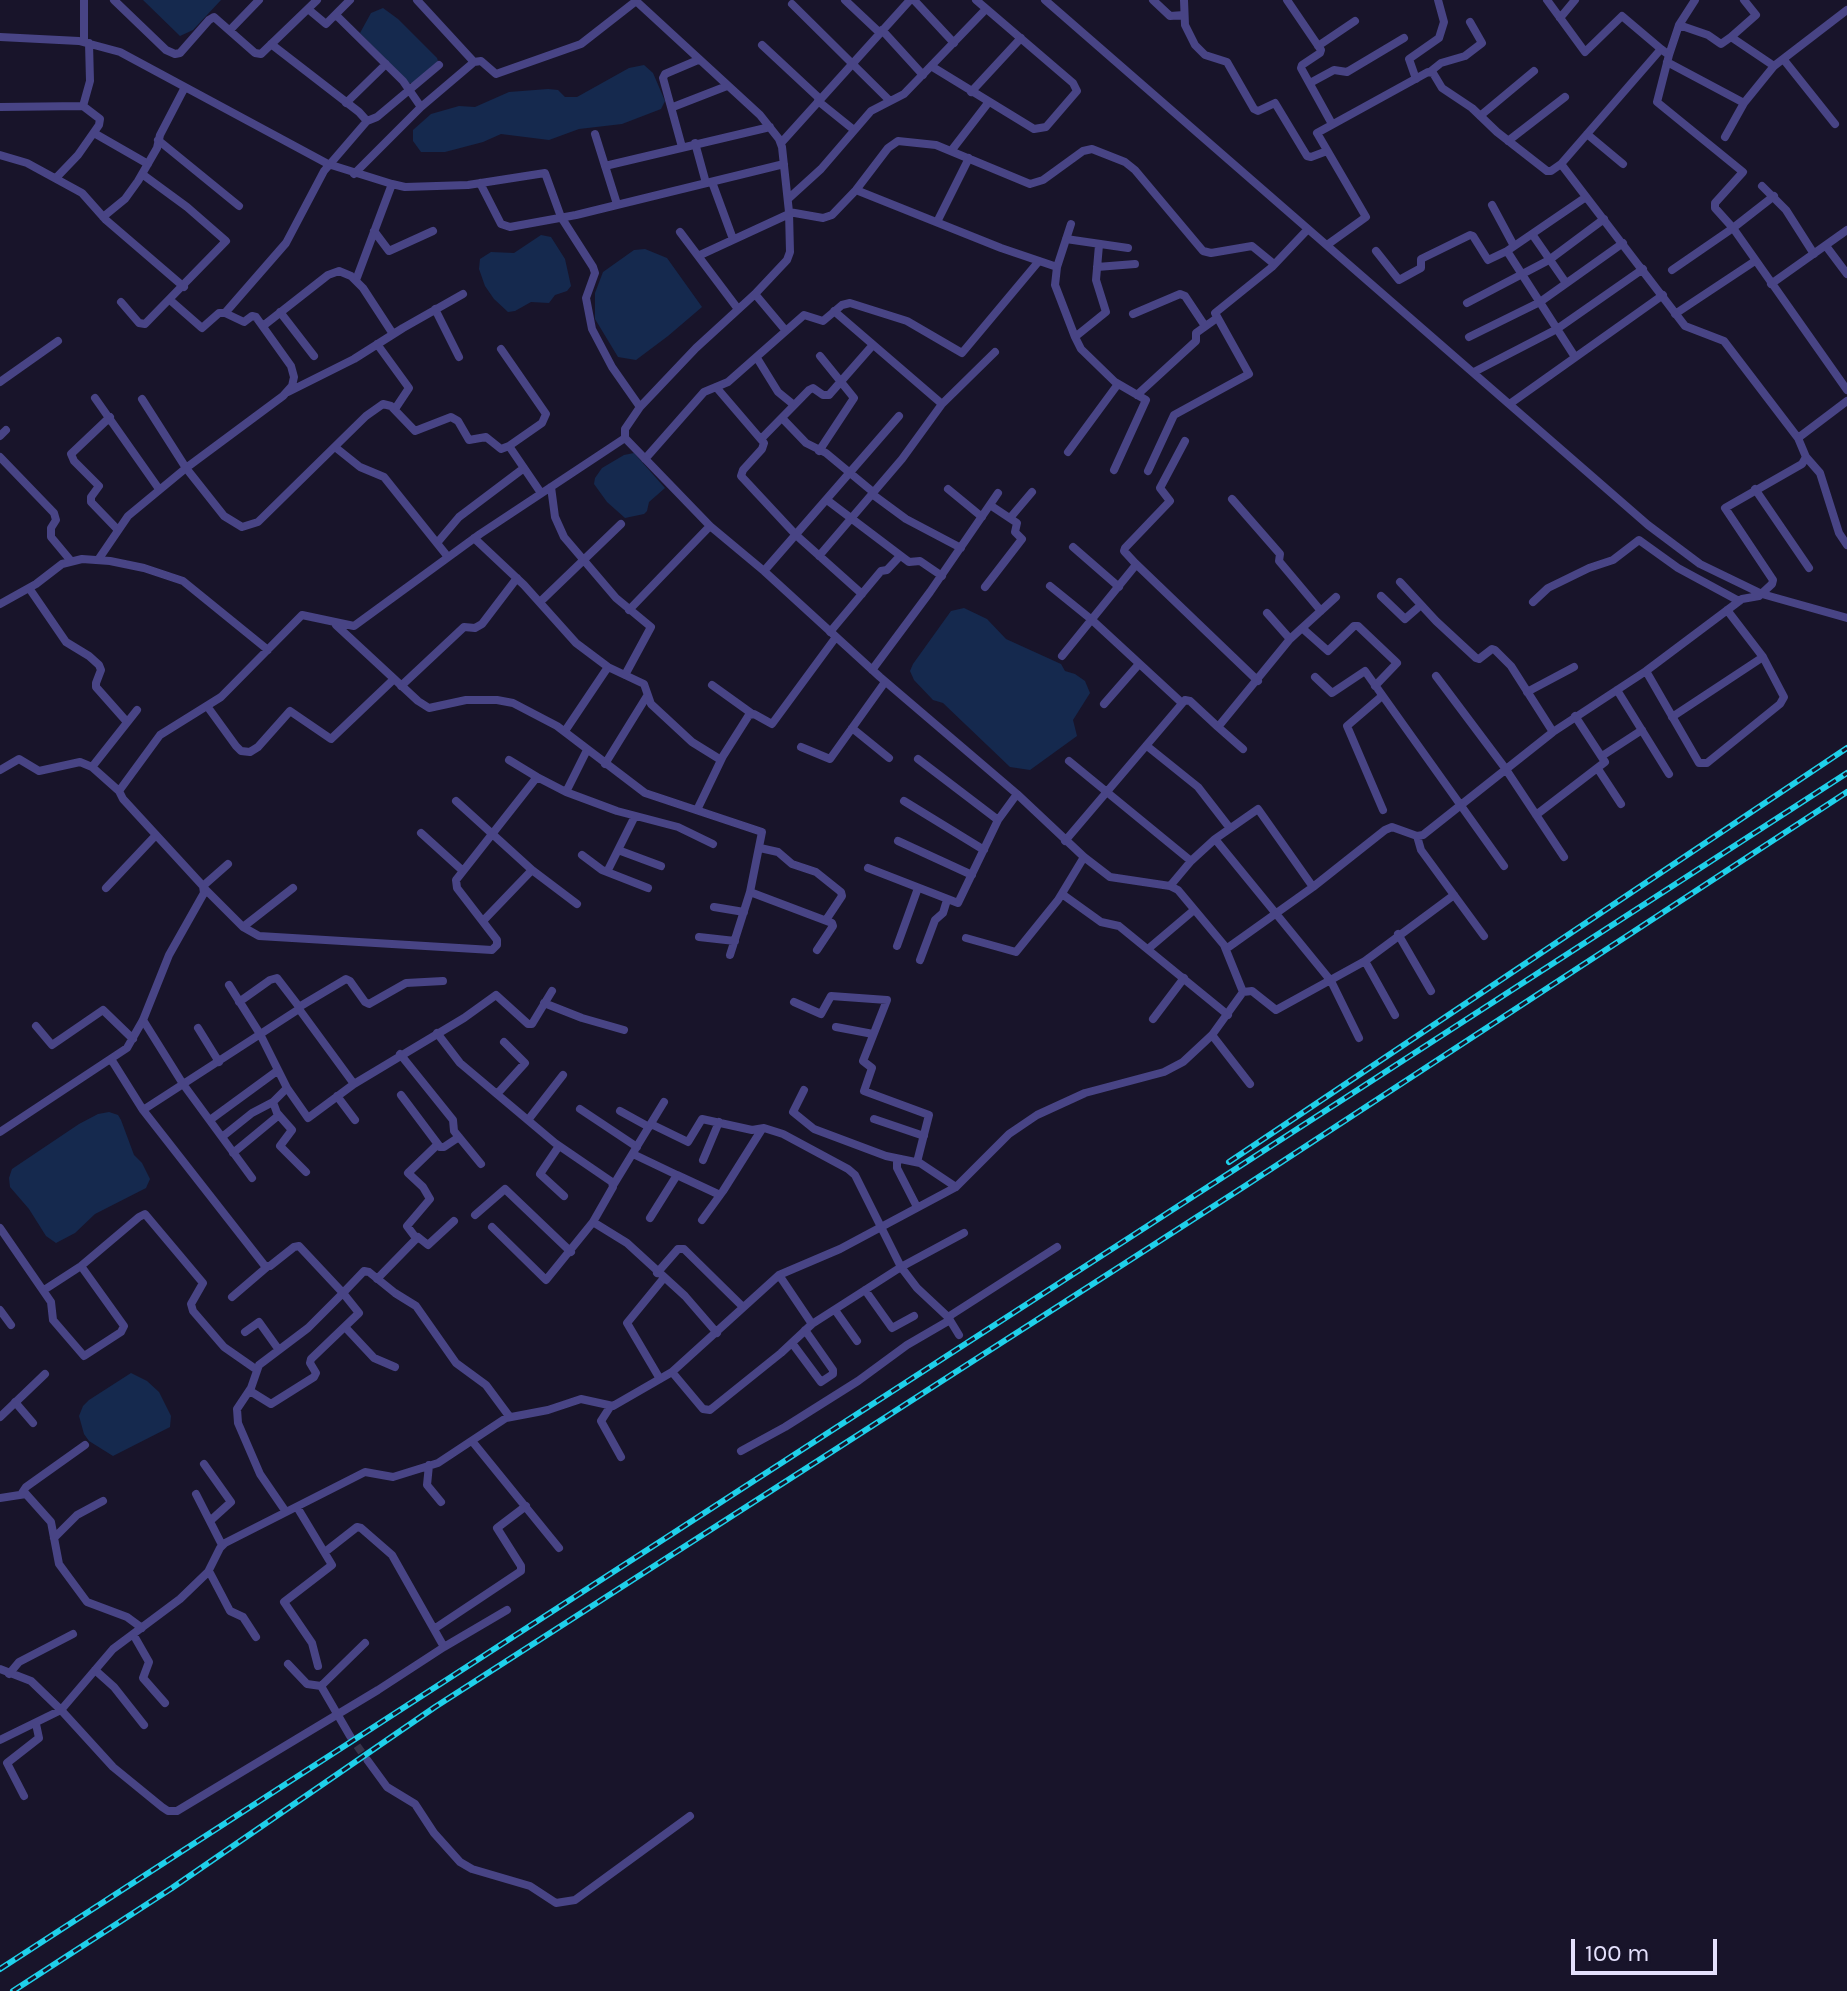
<!DOCTYPE html>
<style>
body{margin:0}
#map{position:relative;width:1847px;height:1991px;overflow:hidden;background:#18142a;font-family:Karla,sans-serif}
canvas{display:block}
.scale{position:absolute;left:1571px;top:1939px;width:146px;height:36px;box-sizing:border-box;border:4px solid #e4e0fc;border-top:0;padding-left:10px;font-size:24px;line-height:28px;white-space:nowrap;color:#e4e0fc;-webkit-text-stroke:6px #18142a;paint-order:stroke}
</style>
<div id="map">
<canvas width="1847" height="1991"></canvas>
<div class="scale">100 m</div>
</div>
<script>
const c = document.querySelector('canvas').getContext('2d');
c.lineJoin = 'round';
function paint(path, color) { c.fillStyle = color; c.fill(path, 'evenodd'); }
const shape = rows => new Path2D(rows.map(r => 'M' + r).join(''));
function trace(path, color, width, dash) { c.strokeStyle = color; c.lineWidth = width; c.lineCap = dash ? 'butt' : 'round'; c.setLineDash(dash || []); c.stroke(path); }
const water = shape([
 [143,0,221,0,193,30,180,36],
 [383,8,398,19,437,58,438,61,414,83,409,83,360,33,371,13],
 [644,65,653,73,665,101,661,109,622,124,579,129,549,140,501,134,483,142,445,152,421,152,413,141,413,130,431,114,459,106,475,107,509,92,548,89,558,90,565,97,577,97,629,68],
 [541,235,551,237,565,259,571,286,567,291,555,295,549,303,531,302,515,311,508,312,494,299,485,286,479,269,480,259,491,252,514,253],
 [645,249,667,258,702,307,668,336,636,360,618,357,595,319,595,293,603,272,634,250],
 [634,453,665,488,649,502,647,511,644,514,625,518,607,502,594,484,595,478,602,468,624,455],
 [964,608,987,619,1006,639,1061,664,1065,671,1075,674,1085,681,1090,693,1073,720,1077,736,1030,770,1010,767,943,703,933,700,914,680,910,671,913,664,951,611],
 [109,1112,118,1115,121,1120,134,1155,142,1163,150,1179,146,1188,95,1214,75,1233,56,1243,46,1236,29,1209,10,1187,9,1178,12,1169,79,1124,98,1114],
 [131,1373,147,1381,159,1392,171,1416,170,1427,113,1456,89,1441,84,1434,79,1416,83,1406,89,1400]
]);
const minorTunnel = shape([
 [350,1736,368,1761]
]);
const minor = shape([
 [84,0,84,42],
 [114,0,166,50,175,54,180,53,209,20,214,17,255,53,261,54,317,0],
 [417,0,474,62],
 [845,0,880,33],
 [914,0,954,43],
 [1045,0,1648,525,1700,564,1762,594,1847,618],
 [1153,0,1170,16,1184,15],
 [1184,0,1185,25,1195,45,1205,55,1227,62,1254,109,1258,111,1275,103,1307,156,1311,157,1327,151],
 [1287,0,1321,50,1320,53,1302,65,1301,68,1332,124],
 [1547,0,1585,52,1622,16,1661,49],
 [792,4,890,101],
 [308,9,326,24,350,0],
 [336,15,403,81,421,107],
 [1560,18,1575,0],
 [1679,25,1695,0],
 [230,30,259,0],
 [882,30,923,75],
 [0,37,79,41,120,52,328,164,392,184,405,187,468,185,545,173,561,217,593,267,595,273,586,298,592,329,612,367,640,407],
 [1731,37,1756,15,1744,0],
 [762,45,820,99],
 [1318,46,1355,21],
 [1669,55,1657,102,1743,172,1715,203,1715,208,1733,228,1847,390],
 [1784,60,1835,124],
 [1667,62,1744,103],
 [931,66,1034,129,1046,127,1077,91,1073,83,976,0],
 [1431,71,1441,63,1465,56,1482,43,1470,22],
 [1416,79,1409,59,1439,38,1444,22,1438,0],
 [1310,83,1334,70,1347,72,1404,38],
 [971,92,1021,38],
 [818,101,854,130],
 [346,103,386,64],
 [0,107,83,106,90,81,89,43],
 [673,107,727,86],
 [1480,116,1534,71],
 [367,121,377,117,439,65],
 [94,133,148,164],
 [595,134,617,204],
 [1587,134,1623,164],
 [1725,137,1744,103,1774,66],
 [158,140,239,206],
 [1508,141,1565,97],
 [695,143,706,183],
 [781,143,910,0],
 [682,147,663,78,665,74,698,60],
 [951,151,988,103],
 [0,155,27,163,82,193,106,220,184,287],
 [605,166,770,127],
 [354,174,421,107,474,62,481,61,496,74,581,44,636,1],
 [56,178,78,155,99,125,100,119,83,106],
 [712,182,733,239],
 [480,183,501,224,510,227,576,215,784,164],
 [1762,186,1786,210,1814,254],
 [856,190,1001,248,1057,267],
 [788,199,821,169,871,111,904,94,986,9],
 [1492,205,1514,246],
 [789,212,823,218,832,215,856,190,888,148,898,141,936,145,1030,184,1043,180,1083,151,1092,149,1125,162,1135,170,1203,251,1211,253,1252,246,1274,264],
 [103,217,125,199,138,181,157,148,160,135,185,87],
 [937,222,969,158],
 [1071,224,1057,267,1055,285,1075,337,1081,349,1115,382,1146,400,1114,470],
 [374,231,389,251,433,231],
 [680,232,738,309],
 [1532,234,1566,283],
 [1066,239,1128,248],
 [1327,245,1366,217,1317,133,1428,72,1433,73,1442,88,1472,108,1497,132,1547,171,1551,171,1561,164],
 [1826,246,1847,274],
 [1376,251,1399,280,1421,268,1421,259,1470,235,1473,236,1488,260,1507,251,1575,357],
 [1507,251,1586,197],
 [698,256,789,214],
 [1097,267,1135,264],
 [1672,270,1733,228,1774,196],
 [356,280,392,184],
 [1771,284,1847,230],
 [755,294,786,331],
 [121,302,139,323,145,324,226,241,187,207,142,174],
 [1467,303,1549,260,1604,219],
 [435,309,459,357],
 [834,311,942,404],
 [280,312,314,356],
 [225,313,286,243,324,171,367,121,359,112,271,44],
 [1133,314,1180,294,1185,296,1205,326],
 [1675,314,1755,261],
 [263,326,328,275,339,271,351,276,363,288,393,334],
 [1075,337,1106,312,1096,280,1099,245],
 [1469,337,1540,302,1623,243],
 [377,344,409,388,395,409],
 [501,349,546,414,542,423,509,446,541,493],
 [757,358,778,392,794,405],
 [1474,372,1557,329,1643,269],
 [0,382,58,341],
 [716,387,764,443,762,449,743,470,741,476,796,535,862,594],
 [288,392,354,359,403,328,463,294],
 [1137,395,1196,341,1196,333,1217,318],
 [95,398,159,489],
 [142,399,186,468,224,516,242,527,258,522,366,416,383,404,391,406,415,431,451,417,458,421,469,440,486,437,501,449,509,446],
 [1511,403,1663,295],
 [110,417,71,454,74,461,99,486,91,497,91,502,117,529],
 [782,418,806,443,826,453,873,492],
 [0,436,6,430],
 [1798,438,1847,401],
 [761,439,809,390,813,388,823,395,829,395,872,346],
 [335,447,360,467,384,477,448,557],
 [819,451,854,398,820,356],
 [1068,452,1118,384],
 [0,457,54,513,56,520,51,528,51,537,71,561],
 [1806,457,1820,473,1839,533,1847,545],
 [645,459,704,392,728,382,804,315,823,321,842,305,850,303,907,321,962,353,1039,261],
 [1148,471,1174,415,1249,374,1215,313,1272,267,1308,229],
 [551,487,555,517,564,537,616,598,651,627,625,675],
 [948,489,982,517],
 [1755,489,1809,568],
 [872,494,906,519,961,548],
 [1232,499,1280,554,1279,561,1321,611],
 [827,500,909,562,920,561,942,576],
 [1010,518,1032,492],
 [474,538,524,585,576,643,608,667,644,684,651,704,692,742,721,760],
 [437,543,459,517,524,468],
 [1073,547,1119,587],
 [819,556,902,459,942,404,995,352],
 [98,560,128,516,186,468,283,396,292,386,294,377,291,366,256,317,252,316,244,322,225,313,219,313,202,328,170,300],
 [1135,563,1258,681],
 [764,571,899,416],
 [1400,582,1436,621,1476,658,1479,659,1492,649,1495,650,1511,666,1553,732],
 [1050,586,1092,620,1182,703],
 [985,587,1022,539,1015,532,1017,523,990,505],
 [29,588,66,642,89,656,99,665,101,670,96,683,96,687,127,722],
 [1381,596,1405,619,1421,605],
 [540,602,621,524],
 [1533,602,1548,588,1589,568,1613,560,1639,540,1678,568,1739,601],
 [0,604,36,584,62,564,82,559,110,561,144,568,183,581,268,650],
 [629,610,710,526],
 [1267,613,1290,639],
 [336,625,418,701,429,708,466,700,497,700,513,703,557,726,645,793,762,832,750,892,730,955],
 [1302,628,1328,651,1354,626,1358,626,1397,663,1375,686],
 [830,632,881,571,887,570,900,556],
 [1062,656,1135,566,1135,563,1124,551,1125,548,1170,501,1160,488,1185,441],
 [872,670,930,592,998,493],
 [1646,671,1699,763,1707,763,1780,704,1784,697,1763,657,1727,610],
 [1436,676,1505,768,1564,857],
 [1315,677,1332,693,1365,671,1504,866],
 [712,685,751,713],
 [401,686,464,627,475,628,482,624,517,578],
 [1617,690,1669,774],
 [1527,692,1574,667],
 [1382,696,1347,726,1383,810],
 [1104,704,1139,664],
 [207,706,236,746,241,751,250,752,258,747,290,711,331,739,394,679],
 [1672,717,1763,657],
 [1218,727,1243,749],
 [852,728,889,758],
 [565,731,608,667],
 [1147,746,1198,787,1229,827],
 [801,747,830,759,885,682],
 [1602,756,1642,730],
 [918,759,998,820],
 [509,760,537,777],
 [1069,761,1191,861],
 [605,764,647,696],
 [92,767,137,710],
 [1598,769,1621,804],
 [0,770,19,759,39,771,80,762,92,767,119,791],
 [566,792,587,750],
 [456,801,532,870,577,904],
 [904,801,984,850],
 [697,810,723,756,749,715,754,714,772,724,836,637],
 [1536,815,1605,762,1575,716],
 [421,833,463,871],
 [1417,836,1421,850,1484,936],
 [1215,839,1331,981,1359,1038],
 [898,841,972,875],
 [1065,841,1185,700,1190,701,1218,727,1290,639,1336,597],
 [760,848,778,852,792,864,816,872,841,892,842,896,826,920],
 [618,850,661,866],
 [582,855,602,870,648,888],
 [868,868,958,903,998,820,1017,794],
 [607,872,635,816],
 [203,886,228,864],
 [1170,886,1191,861,1215,839,1258,809,1313,887],
 [106,888,156,835],
 [205,889,243,927,259,936,492,950,497,945,497,940,457,888,456,880,537,777,566,792,617,811,678,827,713,844],
 [750,892,832,923,833,926,817,950],
 [1062,894,1101,922,1119,926,1228,1015],
 [714,907,744,912],
 [483,921,532,870],
 [243,927,293,888],
 [1398,934,1431,991],
 [699,937,735,941],
 [966,938,1016,952,1058,900,1084,857],
 [897,946,918,888],
 [1148,949,1194,910],
 [1226,949,1313,887,1385,830,1392,827,1417,836,1423,835,1553,732,1646,671,1742,599,1759,596,1772,584,1773,580,1725,508,1802,464,1806,457,1798,438,1724,341,1685,326,1561,164,1661,49,1669,55,1679,25,1708,35,1721,44,1731,37,1774,66,1847,10],
 [920,960,935,920,943,913,947,900],
 [1365,961,1395,1015],
 [229,985,260,1034,287,1088,273,1102,277,1113,292,1130,280,1146,306,1172],
 [1243,992,1252,991,1276,1010,1365,961,1454,895],
 [239,1002,270,980,277,978,300,1008],
 [794,1002,821,1014,831,996,887,1000,863,1061,872,1068,864,1091,929,1115,917,1162],
 [544,1003,582,1018,624,1030],
 [299,1007,346,979,350,981,365,1002,369,1004,406,983,443,981],
 [1153,1019,1184,978],
 [143,1020,183,1084,252,1178],
 [36,1026,52,1045,103,1010,133,1039],
 [836,1027,873,1034],
 [198,1028,219,1062],
 [437,1033,460,1063,555,1143,612,1182,613,1187,593,1222,627,1243,685,1296,717,1333],
 [1212,1035,1250,1084],
 [400,1054,453,1120,454,1131,481,1164],
 [111,1059,143,1110,265,1266,270,1266,294,1247,299,1246,343,1293,364,1271,369,1272,395,1293,416,1306,456,1363,486,1385,509,1416],
 [287,1088,308,1118,354,1084],
 [804,1090,793,1112,814,1129,886,1156,920,1163,956,1187],
 [497,1094,525,1063,504,1042],
 [401,1095,440,1147,444,1147,459,1137],
 [337,1096,355,1120],
 [580,1109,637,1147],
 [143,1110,299,1009,354,1084,464,1018,496,995,528,1024,532,1024,552,991],
 [620,1111,649,1127],
 [874,1119,924,1136],
 [210,1120,277,1071],
 [528,1120,563,1075],
 [651,1124,688,1142,702,1119,752,1130,764,1128,783,1134,848,1169,855,1175,901,1267,917,1288,948,1317,959,1335],
 [0,1132,127,1048,143,1020,169,955,204,893,203,886,123,799,119,791,160,735,221,697,302,615,354,626,480,534,625,438],
 [222,1137,252,1113,273,1102],
 [559,1146,540,1174,564,1196],
 [233,1153,279,1115],
 [633,1154,677,1175,650,1218],
 [897,1159,897,1168,917,1207],
 [703,1160,719,1122],
 [677,1175,720,1195],
 [614,1184,664,1102],
 [475,1215,505,1189,571,1252],
 [702,1220,723,1191,762,1129],
 [492,1227,546,1280,593,1222],
 [0,1228,51,1302,53,1320,84,1356,121,1332,124,1326,81,1266],
 [416,1238,407,1226,430,1199,423,1187,408,1173,437,1145],
 [657,1273,678,1249,684,1249,743,1307],
 [779,1275,812,1324],
 [377,1279,418,1237,428,1245,454,1221],
 [44,1290,81,1266,139,1217,145,1214,203,1283,191,1304,193,1311,224,1347,257,1370],
 [865,1290,892,1328,914,1316],
 [232,1297,267,1267],
 [0,1310,11,1325],
 [835,1310,857,1341],
 [948,1317,1057,1247],
 [345,1327,374,1358,395,1367],
 [245,1332,259,1322,279,1350],
 [792,1343,821,1382,833,1374,833,1370,805,1330],
 [672,1372,703,1409,710,1410,781,1353,812,1324,901,1267,964,1233],
 [660,1379,627,1323,663,1279],
 [250,1391,271,1404,314,1377,316,1373,310,1363,311,1359,359,1313,343,1293,308,1328,259,1365,251,1388,237,1409,238,1423,260,1474,286,1512],
 [15,1402,33,1423],
 [610,1407,601,1421,621,1457],
 [0,1417,45,1374],
 [472,1441,559,1548],
 [741,1451,785,1427,858,1381,907,1345,950,1320],
 [204,1464,231,1502,210,1521],
 [429,1465,427,1485,441,1502],
 [22,1493,26,1487,85,1445],
 [196,1494,222,1545],
 [0,1498,26,1494,51,1522,59,1564,87,1602,127,1617,142,1628],
 [297,1507,332,1565,284,1602,312,1643,318,1666],
 [54,1538,77,1515,103,1501],
 [209,1571,230,1611,243,1617,256,1637],
 [434,1629,521,1571,521,1566,497,1528,526,1506],
 [133,1634,149,1662,143,1678,165,1703],
 [444,1647,507,1610],
 [288,1664,307,1684,321,1686,350,1736],
 [0,1669,31,1681,61,1710,113,1767,162,1807,168,1811,177,1811,378,1690,444,1647,392,1555,361,1528,357,1527,325,1552],
 [95,1670,114,1687,144,1725],
 [9,1674,19,1662,73,1634],
 [321,1686,365,1643],
 [0,1740,61,1710,113,1649,180,1599,208,1572,220,1548,225,1543,365,1472,393,1477,438,1463,506,1418,548,1410,581,1399,613,1406,672,1372,779,1275,840,1249,956,1187,1009,1134,1037,1115,1085,1093,1164,1072,1183,1062,1212,1035,1243,992,1224,945,1178,890,1170,886,1110,877,1084,857,1017,794,880,677,764,571,710,526,625,438,625,429,640,407,696,348,755,294,787,260,790,252,789,212,782,147,779,139,760,115,635,0],
 [368,1761,387,1787,415,1804,434,1833,460,1862,472,1869,530,1886,556,1903,575,1900,690,1816],
 [24,1796,7,1763,39,1738,36,1724]
]);
const rail = shape([
 [1229,1162,1847,748],
 [0,1969,1847,773],
 [13,1991,172,1888,435,1707,1245,1186,1847,792]
]);
paint(water, '#15294e');
trace(minorTunnel, '#37334a', 8, [8, 4]);
trace(minor, '#484485', 8);
trace(rail, '#1fd0ea', 6);
trace(rail, '#18142a', 3, [9]);
</script>
